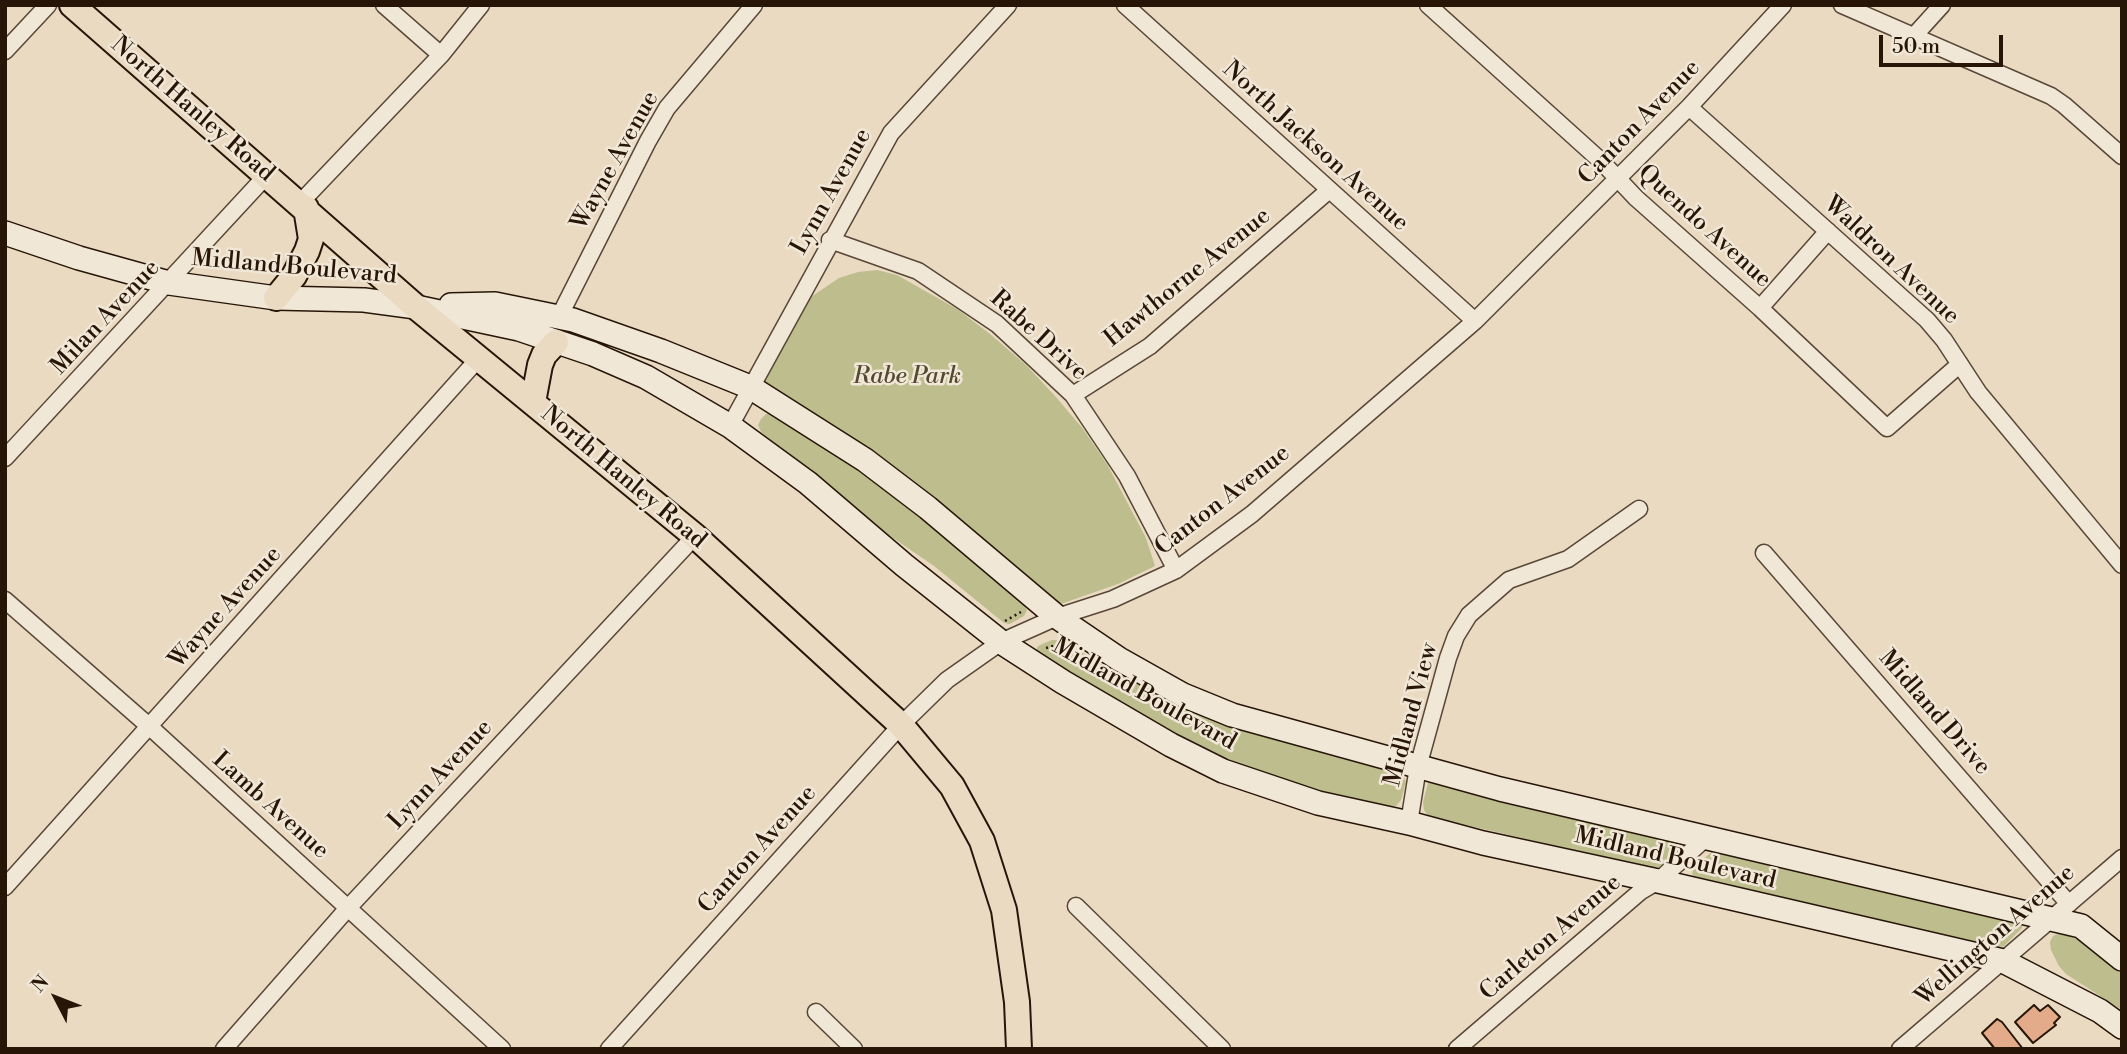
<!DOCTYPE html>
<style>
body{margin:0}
#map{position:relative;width:2127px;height:1054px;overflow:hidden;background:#eadac2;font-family:"Libre Bodoni",serif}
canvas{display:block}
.frame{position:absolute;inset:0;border:7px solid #271607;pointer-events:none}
.north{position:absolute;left:21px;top:963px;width:70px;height:70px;-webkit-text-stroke:5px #f1e7d7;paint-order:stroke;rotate:312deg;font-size:19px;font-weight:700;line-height:28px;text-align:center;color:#271607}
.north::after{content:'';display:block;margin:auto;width:24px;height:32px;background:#271607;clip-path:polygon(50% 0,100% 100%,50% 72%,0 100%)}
.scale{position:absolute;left:1879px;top:35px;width:124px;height:32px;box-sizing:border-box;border:4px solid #271607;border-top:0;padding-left:9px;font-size:21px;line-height:24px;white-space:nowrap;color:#271607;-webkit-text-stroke:5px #f1e7d7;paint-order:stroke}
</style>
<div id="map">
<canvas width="2127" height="1054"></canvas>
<div class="frame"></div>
<div class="north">N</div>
<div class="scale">50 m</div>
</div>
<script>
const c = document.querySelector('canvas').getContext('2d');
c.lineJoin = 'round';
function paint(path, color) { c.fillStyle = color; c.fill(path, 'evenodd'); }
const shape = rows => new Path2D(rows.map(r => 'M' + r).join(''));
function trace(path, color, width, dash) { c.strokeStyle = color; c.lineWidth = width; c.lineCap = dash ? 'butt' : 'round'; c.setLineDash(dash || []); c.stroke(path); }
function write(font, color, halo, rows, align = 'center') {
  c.font = font + ' "Libre Bodoni",serif'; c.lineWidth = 5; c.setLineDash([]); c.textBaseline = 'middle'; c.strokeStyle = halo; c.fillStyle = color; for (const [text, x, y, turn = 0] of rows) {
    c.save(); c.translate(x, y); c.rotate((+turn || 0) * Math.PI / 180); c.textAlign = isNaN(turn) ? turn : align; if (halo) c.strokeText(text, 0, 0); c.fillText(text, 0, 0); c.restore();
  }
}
const green = shape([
 [877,270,897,275,957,309,990,334,1026,365,1056,397,1083,429,1107,464,1146,538,1155,566,1118,584,1055,606,762,385,808,299,839,278,858,272],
 [772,413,829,446,907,505,1023,604,1027,610,1024,616,1010,624,1004,623,934,566,867,520,761,432,758,425,761,419,766,414],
 [1052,640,1060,640,1171,703,1198,715,1401,771,1406,782,1401,800,1396,806,1390,806,1315,789,1273,776,1193,746,1165,733,1035,652,1038,646],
 [1433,779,1683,843,1680,848,1659,867,1650,868,1428,816,1424,810,1423,802,1428,783],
 [1715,849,2022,923,2022,928,2004,946,1996,948,1696,879,1692,874,1694,867],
 [2062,932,2100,951,2122,972,2122,1010,2066,974,2059,966,2051,950,2050,942,2053,936]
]);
const building = shape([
 [2034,1005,2040,1011,2048,1005,2060,1017,2054,1023,2056,1025,2033,1043,2015,1022,2034,1005],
 [1997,1019,2002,1022,2023,1049,1995,1049,1982,1033,1997,1019]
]);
const path = shape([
 [324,265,340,279],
 [1005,621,1021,612],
 [1046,648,1060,644]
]);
const street = shape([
 [384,5,441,55],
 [1125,5,1475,321],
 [1428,5,1601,161,1636,198,1760,308,1887,428,1960,364],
 [1842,5,2051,96,2064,105,2122,156],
 [1913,37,1942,5],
 [5,51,48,5],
 [1689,107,1927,320,1944,340,1978,392,2122,565],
 [300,203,441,55,481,5],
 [830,240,918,271,997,324,1073,395,1127,476,1176,570],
 [1760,308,1828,231],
 [559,317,648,141,667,108,754,5],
 [1073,395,1150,346,1328,191],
 [730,426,891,133,1008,5],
 [5,458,266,176],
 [1764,553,2069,904],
 [5,600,150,727,502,1049],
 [1409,823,1418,767,1448,658,1456,636,1469,615,1509,580,1568,559,1639,509],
 [5,887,479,358],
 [1076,906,1222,1049],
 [816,1012,854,1049],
 [224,1049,348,908,695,536],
 [609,1049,901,725,947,680,1001,642,1057,617,1113,599,1176,570,1252,514,1475,321,1689,107,1783,5],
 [1457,1049,1641,891,1658,881,1708,836],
 [1900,1049,2122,858]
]);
const secondary = shape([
 [5,233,79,258,169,283,276,298,364,300,416,307,519,329,593,354,646,377,730,426,808,483,904,565,1001,642,1063,682,1171,745,1223,771,1318,803,1409,823,1483,843,1658,881,2003,961,2100,1011,2122,1027],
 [451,305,495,304,573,320,661,351,750,387,865,460,928,508,1057,617,1119,659,1183,695,1232,715,1500,789,2081,926,2122,959]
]);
const primary = shape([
 [72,5,416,307,695,536,901,725,952,786,982,841,1004,910,1017,1002,1019,1049],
 [276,298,294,276,307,251,311,239,306,208],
 [533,402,540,365,544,355,556,342]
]);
const streetNames = [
 ["North Hanley Road",192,110,41],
 ["Canton Avenue",1640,123,-46],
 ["North Jackson Avenue",1315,147,42],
 ["Wayne Avenue",616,161,-61],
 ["Lynn Avenue",832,192,-61],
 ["Quendo Avenue",1704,227,42],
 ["Waldron Avenue",1891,261,43],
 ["Midland Boulevard",294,268,5],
 ["Hawthorne Avenue",1188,278,-39],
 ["Milan Avenue",106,318,-47],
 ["Rabe Drive",1038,336,42],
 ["North Hanley Road",623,478,40],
 ["Canton Avenue",1223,501,-38],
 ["Wayne Avenue",226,608,-48],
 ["Midland Boulevard",1144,695,29],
 ["Midland Drive",1934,713,49],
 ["Midland View",1412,715,-75],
 ["Lynn Avenue",441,775,-47],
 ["Lamb Avenue",270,806,42],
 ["Canton Avenue",758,850,-48],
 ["Midland Boulevard",1675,859,13],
 ["Wellington Avenue",1996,936,-41],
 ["Carleton Avenue",1551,938,-41]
];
const parkNames = [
 ["Rabe Park",907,377]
];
paint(green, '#bdbd8e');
paint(building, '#e3ab8a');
trace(building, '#271607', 2);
trace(street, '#584736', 19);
trace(secondary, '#271607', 26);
trace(primary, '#271607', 28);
trace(path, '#271607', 2.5, [2, 3.5]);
trace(street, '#f1e7d7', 16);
trace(secondary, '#f1e7d7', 23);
trace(primary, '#eadac2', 24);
write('24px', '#271607', '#f1e7d7', streetNames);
write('italic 24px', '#544830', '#f1e7d7', parkNames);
</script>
